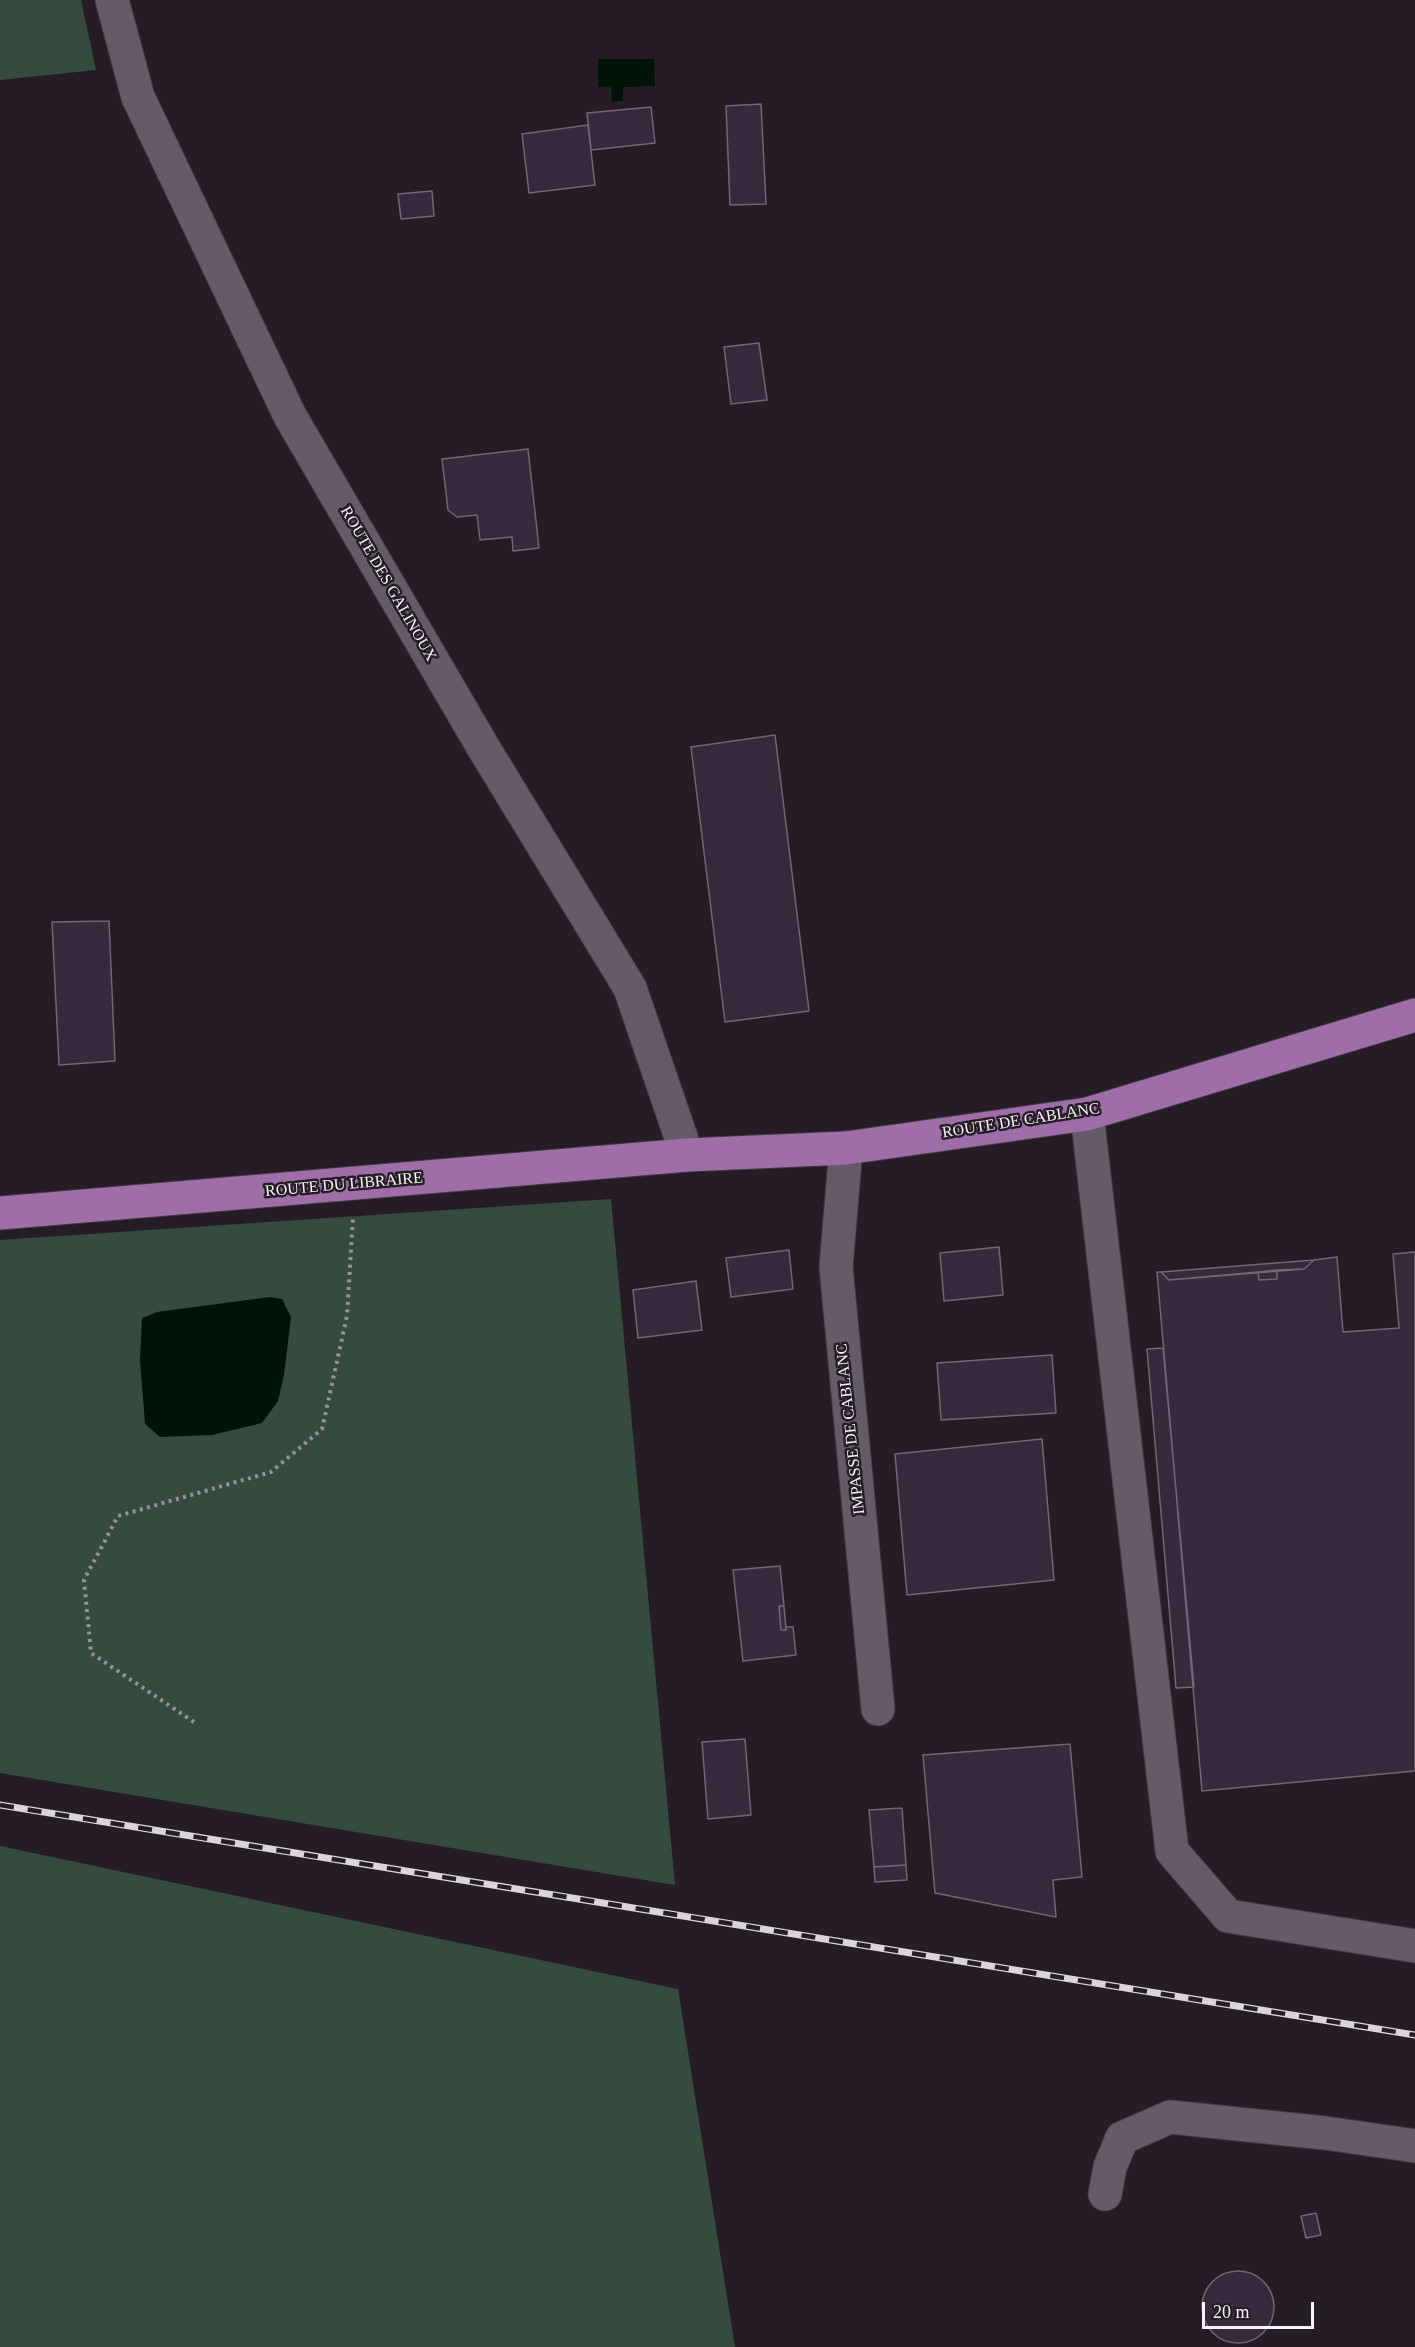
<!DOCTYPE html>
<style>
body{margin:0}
#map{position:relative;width:1415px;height:2347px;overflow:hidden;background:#251c26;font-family:Georgia,serif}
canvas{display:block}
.scale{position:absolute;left:1202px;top:2302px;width:112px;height:27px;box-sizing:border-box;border:3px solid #f7f1f8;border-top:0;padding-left:8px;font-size:18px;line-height:21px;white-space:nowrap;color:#f7f1f8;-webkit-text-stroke:4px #251c26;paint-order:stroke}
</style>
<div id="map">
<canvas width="1415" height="2347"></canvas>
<div class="scale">20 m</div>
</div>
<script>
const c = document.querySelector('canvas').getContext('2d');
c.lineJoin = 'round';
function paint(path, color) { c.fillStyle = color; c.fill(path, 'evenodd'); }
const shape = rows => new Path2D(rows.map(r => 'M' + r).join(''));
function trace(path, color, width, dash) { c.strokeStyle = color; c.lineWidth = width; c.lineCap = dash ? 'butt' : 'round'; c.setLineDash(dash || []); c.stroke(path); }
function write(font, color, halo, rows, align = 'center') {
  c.font = font + ' Georgia,serif'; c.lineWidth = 5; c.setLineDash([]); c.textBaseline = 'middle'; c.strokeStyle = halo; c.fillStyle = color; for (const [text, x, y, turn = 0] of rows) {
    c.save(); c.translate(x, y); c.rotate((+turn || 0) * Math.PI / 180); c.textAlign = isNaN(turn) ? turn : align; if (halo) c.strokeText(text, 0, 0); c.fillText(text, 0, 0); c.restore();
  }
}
const green = shape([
 [0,0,81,0,96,70,0,80],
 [611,1199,675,1885,0,1773,0,1240],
 [0,1846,678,1989,735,2347,0,2347]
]);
const water = shape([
 [598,59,654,59,655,86,623,87,623,101,612,102,611,87,598,87],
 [270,1297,282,1299,291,1317,284,1375,278,1401,262,1423,212,1435,160,1437,145,1424,140,1360,142,1318,157,1312]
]);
const building = shape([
 [761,104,766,204,730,205,726,106,761,104],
 [651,107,655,143,591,150,587,113,651,107],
 [588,125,595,185,529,193,522,134,588,125],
 [432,191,434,216,401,219,398,194,432,191],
 [759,343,767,400,731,404,724,347,759,343],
 [528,449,539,548,513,551,512,537,480,540,477,515,457,517,448,510,442,459,528,449],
 [775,735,809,1011,725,1022,691,747,775,735],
 [109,921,115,1061,59,1065,52,922,109,921],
 [999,1247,1003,1295,944,1301,940,1253,999,1247],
 [789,1250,793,1289,731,1297,726,1258,789,1250],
 [1415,1252,1415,1771,1202,1791,1157,1272,1161,1272,1169,1280,1258,1272,1259,1280,1277,1279,1277,1270,1304,1269,1314,1260,1337,1257,1343,1332,1399,1328,1393,1254,1415,1252],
 [1314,1260,1304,1269,1169,1280,1161,1272,1314,1260],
 [1277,1270,1277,1279,1259,1280,1258,1272,1277,1270],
 [696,1281,702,1330,638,1338,633,1290,696,1281],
 [1163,1348,1194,1687,1176,1688,1147,1349,1163,1348],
 [1052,1355,1056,1413,941,1420,937,1363,1052,1355],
 [1042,1439,1054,1580,907,1595,895,1454,1042,1439],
 [780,1566,784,1606,779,1606,781,1630,786,1630,786,1627,793,1627,796,1655,743,1661,733,1570,780,1566],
 [779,1606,784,1606,786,1630,781,1630,779,1606],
 [745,1739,751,1815,708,1819,702,1742,745,1739],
 [1070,1744,1082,1877,1053,1880,1056,1917,935,1893,923,1755,1070,1744],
 [902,1808,906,1865,874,1867,869,1810,902,1808],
 [906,1865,907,1880,875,1882,874,1867,906,1865],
 [1316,2213,1321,2235,1306,2238,1301,2216,1316,2213],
 '1202 2307a36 36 0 1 1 72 0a36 36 0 1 1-72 0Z'
]);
const path = shape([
 [194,1722,91,1653,84,1580,118,1516,271,1472,322,1429,347,1316,353,1217]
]);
const minor = shape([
 [112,0,138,97,290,416,483,747,630,988,687,1155],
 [1087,1114,1172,1851,1228,1916,1415,1946],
 [846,1148,836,1267,878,1709],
 [1105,2194,1110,2167,1122,2138,1170,2117,1325,2133,1415,2146]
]);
const major = shape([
 [0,1213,687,1155,846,1148,1087,1114,1415,1015]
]);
const rail = shape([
 [0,1805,1415,2035]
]);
const streetNames = [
 ["ROUTE DES GALINOUX",388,584,60],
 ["ROUTE DE CABLANC",1021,1121,-9],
 ["ROUTE DU LIBRAIRE",344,1185,-5],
 ["IMPASSE DE CABLANC",851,1429,-96]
];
paint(green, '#364b3f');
paint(water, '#001308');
paint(building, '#39293d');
trace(building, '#716673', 1.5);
trace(minor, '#413a42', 35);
trace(major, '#413a42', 35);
trace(path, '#979098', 4, [3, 4.5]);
trace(minor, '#655a67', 33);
trace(major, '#9f6ea8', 33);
trace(rail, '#dbd4dc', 7);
trace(rail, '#251c26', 4.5, [14]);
write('16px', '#f7f1f8', '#251c26', streetNames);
</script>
